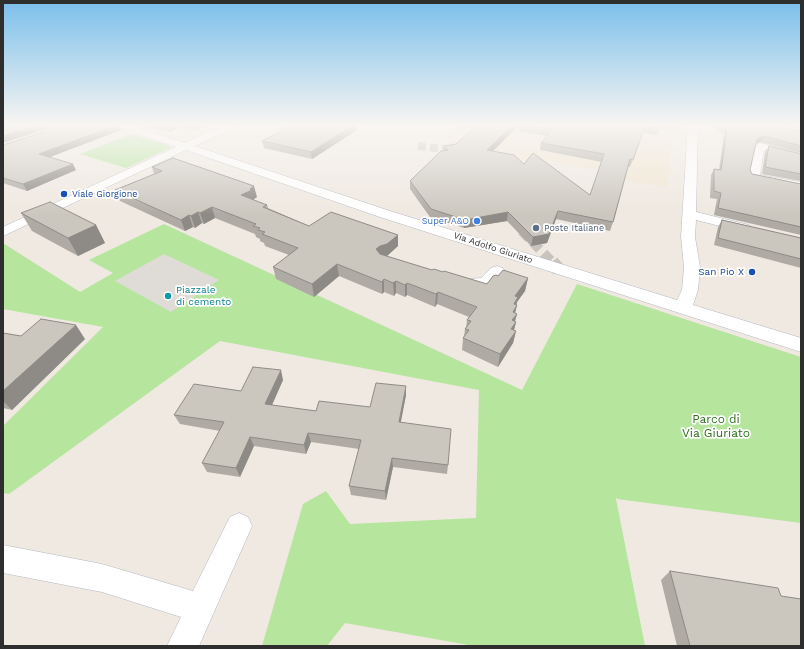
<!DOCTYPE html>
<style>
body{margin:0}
#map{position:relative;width:804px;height:649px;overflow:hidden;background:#efe9e1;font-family:"Work Sans",sans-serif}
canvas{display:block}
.frame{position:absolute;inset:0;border:4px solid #2e2e2e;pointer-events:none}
</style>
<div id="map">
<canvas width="804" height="649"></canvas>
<div class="frame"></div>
</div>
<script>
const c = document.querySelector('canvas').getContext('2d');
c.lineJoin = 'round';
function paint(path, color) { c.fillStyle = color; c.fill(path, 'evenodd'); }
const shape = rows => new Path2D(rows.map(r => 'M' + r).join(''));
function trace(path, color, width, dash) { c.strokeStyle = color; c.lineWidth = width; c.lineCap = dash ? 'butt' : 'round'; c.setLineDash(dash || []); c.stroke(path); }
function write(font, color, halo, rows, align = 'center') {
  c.font = font + ' "Work Sans",sans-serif'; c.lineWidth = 3.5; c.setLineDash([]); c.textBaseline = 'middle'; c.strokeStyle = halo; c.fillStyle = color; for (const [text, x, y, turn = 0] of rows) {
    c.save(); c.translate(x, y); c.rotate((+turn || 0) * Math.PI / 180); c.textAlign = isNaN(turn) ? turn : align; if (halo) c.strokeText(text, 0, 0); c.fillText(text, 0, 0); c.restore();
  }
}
const education = shape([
 [461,124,677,124,676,133,673,134,667,188,609,177,600,170,550,161,534,163,441,142]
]);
const green = shape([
 [132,134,170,146,170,148,126,168,80,154],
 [164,224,522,390,577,284,801,357,801,523,617,499,617,497,616,499,645,646,474,646,345,623,327,646,262,646,303,504,326,491,350,524,476,518,479,390,220,341,9,494,3,493,3,426,103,327,3,309,3,243,80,292,113,273,89,260]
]);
const plaza = shape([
 [164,254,219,280,171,312,115,281]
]);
const pedestrianTunnelFar2 = shape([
 [418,146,444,149,457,162]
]);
const pedestrianTunnelFar1 = shape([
 [522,231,553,263]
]);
const pedestrianTunnel = shape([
 [552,262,559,270]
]);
const minor = shape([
 [113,124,127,124,185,143,226,124,239,124,237,126,195,146,390,211,677,300,682,290,684,267,681,237,688,124,698,124,696,212,749,225,751,228,749,231,744,232,696,220,695,237,700,267,698,290,693,305,801,338,801,352,380,217,186,150,3,236,3,227,176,147,115,126,113,124],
 [760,143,801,154,801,160,764,150,760,175,801,182,801,190,750,179,748,177,755,146,760,143],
 [497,266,503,268,505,271,492,287,466,289,453,284,451,281,453,278,459,276,468,279,481,278,491,268,497,266],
 [239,513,248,517,252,526,199,646,167,646,181,617,102,592,3,573,3,545,102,564,193,591,230,517,239,513]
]);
const wall = shape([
 [134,124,209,124,195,130,181,127,170,132],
 [520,124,661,124,657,135,643,133,630,167,628,167,613,222,610,231,556,219,547,243,531,246,507,221,464,228,430,217,410,189,410,181,444,151,444,146,456,144,520,124,493,151,524,164,590,195,602,162,540,150,541,143,547,136,519,131],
 [718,124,755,124,801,131,801,153,760,142,756,144,750,170,752,174,801,184,801,235,714,215,717,199,710,198,711,175,714,169,719,170,724,134,721,134,721,131,717,130],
 [772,124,801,124,801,129],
 [121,130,50,157,76,170,27,191,3,183,3,145],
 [357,130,312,159,264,148,262,141],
 [769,146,801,154,801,181,762,174,765,152],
 [152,167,257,197,254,199,254,200,267,205,268,208,309,226,398,235,398,246,387,256,386,256,432,270,443,272,487,284,498,276,528,278,525,291,517,302,516,305,517,305,515,313,517,314,515,321,516,322,514,330,516,331,513,343,498,367,462,350,463,338,464,337,465,329,466,328,467,320,469,317,437,304,435,307,407,295,405,297,396,293,394,296,384,292,382,294,339,276,314,297,276,279,273,267,289,255,265,246,264,243,260,241,260,239,256,237,255,234,215,218,204,224,202,223,195,228,193,227,185,231,120,201,115,190,154,174],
 [21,213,96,225,105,243,78,256,32,231],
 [722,220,801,238,801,268,714,245,718,227],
 [3,333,21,336,85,339,12,410,3,408],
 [283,380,272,405,316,411,370,407,406,395,400,423,448,465,447,474,393,467,386,500,351,495,349,486,359,449,311,442,306,454,254,446,240,477,207,472,202,463,220,431,180,424,174,415,241,391],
 [670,571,781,596,801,646,677,646,661,580]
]);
const shadedWall = shape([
 [42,124,62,124,3,143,3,136],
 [119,124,121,130,42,160,39,154],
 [173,124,180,124,181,127,170,132,168,126],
 [193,124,209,124,195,130],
 [355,124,356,124,357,130,312,159,311,152],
 [514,124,520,124,486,158,487,150],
 [764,136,760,142,754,145,757,139],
 [73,164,76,170,27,191,23,184],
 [254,186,257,197,254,199,254,201,241,195],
 [212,207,215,218,204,224,200,213],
 [558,211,556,219,547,243,531,246,533,237],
 [198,212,202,223,195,228,191,216],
 [508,212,507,221,464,228,465,220],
 [189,215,193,227,185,231,181,220],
 [96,225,105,243,78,256,68,238],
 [398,235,398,246,387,256,380,258,376,249,380,246],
 [337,264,339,276,314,297,312,284],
 [528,278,525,291,517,302,516,307,517,305,514,317,517,314,514,324,516,322,513,334,509,341,515,296],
 [384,279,384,292,382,294,382,282],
 [396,281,396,293,394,296,393,283],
 [407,283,407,295,405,297,405,285],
 [438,292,437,304,435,307,436,294],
 [76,325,85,339,12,410,3,401,3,391],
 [516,331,513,343,498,367,500,354],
 [281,370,283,380,268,414,265,404],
 [406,386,406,395,399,432,399,422],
 [308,433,311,442,306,454,304,445],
 [250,437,254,446,240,477,236,468],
 [392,458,393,467,386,500,385,491]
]);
const building = shape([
 [10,124,42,124,3,136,3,126,10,124],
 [69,124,119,124,39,154,73,164,23,184,3,178,3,145,69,124],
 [159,124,173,124,168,126,159,124],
 [294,124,355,124,311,152,262,141,294,124],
 [478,124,514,124,487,150,514,155,524,164,533,153,590,195,604,154,541,143,552,130,520,124,661,124,659,128,645,126,633,160,630,159,613,222,558,211,549,234,533,237,508,212,465,220,431,209,410,181,441,151,448,150,444,146,456,144,478,124],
 [720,124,755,124,801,131,801,146,764,136,757,139,750,170,752,174,801,184,801,227,718,208,721,193,714,191,714,169,721,170,727,129,723,128,724,125,720,125,720,124],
 [769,146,801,154,801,174,765,167,769,146],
 [173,158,254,186,250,189,252,190,241,195,267,205,263,207,309,226,331,212,398,235,387,244,380,246,376,249,380,254,432,270,434,269,443,272,444,271,487,284,493,276,496,275,498,276,503,270,528,278,515,296,518,297,514,304,517,305,513,312,517,314,512,320,516,322,511,329,516,331,500,354,463,338,469,330,465,329,471,321,467,320,477,307,438,292,436,294,407,283,405,285,396,281,393,283,384,279,382,282,337,264,312,284,273,267,298,248,262,234,265,232,258,230,260,228,253,226,256,224,212,207,200,213,198,212,191,216,189,215,181,220,115,190,162,171,152,167,173,158],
 [50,202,96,225,68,238,21,213,50,202],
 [722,220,801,238,801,259,718,238,722,220],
 [41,319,76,325,3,391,3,333,21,336,41,319],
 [253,367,281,370,265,404,316,411,319,401,370,407,376,383,406,386,399,422,451,429,448,465,392,458,385,491,349,486,361,440,308,433,304,445,250,437,236,468,202,463,224,422,174,415,194,384,241,391,253,367],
 [670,571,778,588,781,596,801,599,801,646,690,646,670,571]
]);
const markers = [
 [64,194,4,"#1a4fb4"],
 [477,221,4,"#3f7fe0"],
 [536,228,4,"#5c6f8a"],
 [752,272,4,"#1a4fb4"],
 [168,296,4,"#0f9aa8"]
];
const farTransitnames = [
 ["Viale Giorgione",72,194]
];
const farShopnames = [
 ["Super A&O",469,221]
];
const farServicenames = [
 ["Poste Italiane",544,228]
];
const farStreetnames = [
 ["Via Adolfo Giuriato",493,248,18]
];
const transitNames = [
 ["San Pio X",744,272]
];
const cultureNames = [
 ["Piazzale",176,290],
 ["di cemento",176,302]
];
const nearParknames = [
 ["Parco di",716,419],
 ["Via Giuriato",716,433]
];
paint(education, '#f0e6d1');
paint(green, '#b6e59e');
paint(plaza, '#dfdcd8');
trace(pedestrianTunnelFar2, '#c8c4bd', 8, [8, 4]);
trace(pedestrianTunnelFar1, '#c8c4bd', 10, [10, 5.5]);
trace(pedestrianTunnel, '#c8c4bd', 14, [14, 7]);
trace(minor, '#b4b7c1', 1);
paint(minor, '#fff');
paint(wall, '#afaba4');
paint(shadedWall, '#8e8b86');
paint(building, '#cbc7bf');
trace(building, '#8e8b86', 1);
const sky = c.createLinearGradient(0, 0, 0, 215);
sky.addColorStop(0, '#7abfeb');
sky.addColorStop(0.58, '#f8f5f2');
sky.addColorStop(1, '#f8f5f200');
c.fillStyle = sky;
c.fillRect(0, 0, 804, 215);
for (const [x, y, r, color] of markers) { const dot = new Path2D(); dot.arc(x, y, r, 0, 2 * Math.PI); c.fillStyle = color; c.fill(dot); trace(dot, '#fff', 1.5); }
write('9px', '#164399', '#fff', farTransitnames, 'left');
write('9px', '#366cbe', '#fff', farShopnames, 'right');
write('9px', '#4e5e75', '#fff', farServicenames, 'left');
write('9px', '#2e2e2e', '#fff', farStreetnames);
write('10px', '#164399', '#fff', transitNames, 'right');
write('10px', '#0d838f', '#fff', cultureNames, 'left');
write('12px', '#2c6e1b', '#fff', nearParknames);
</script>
